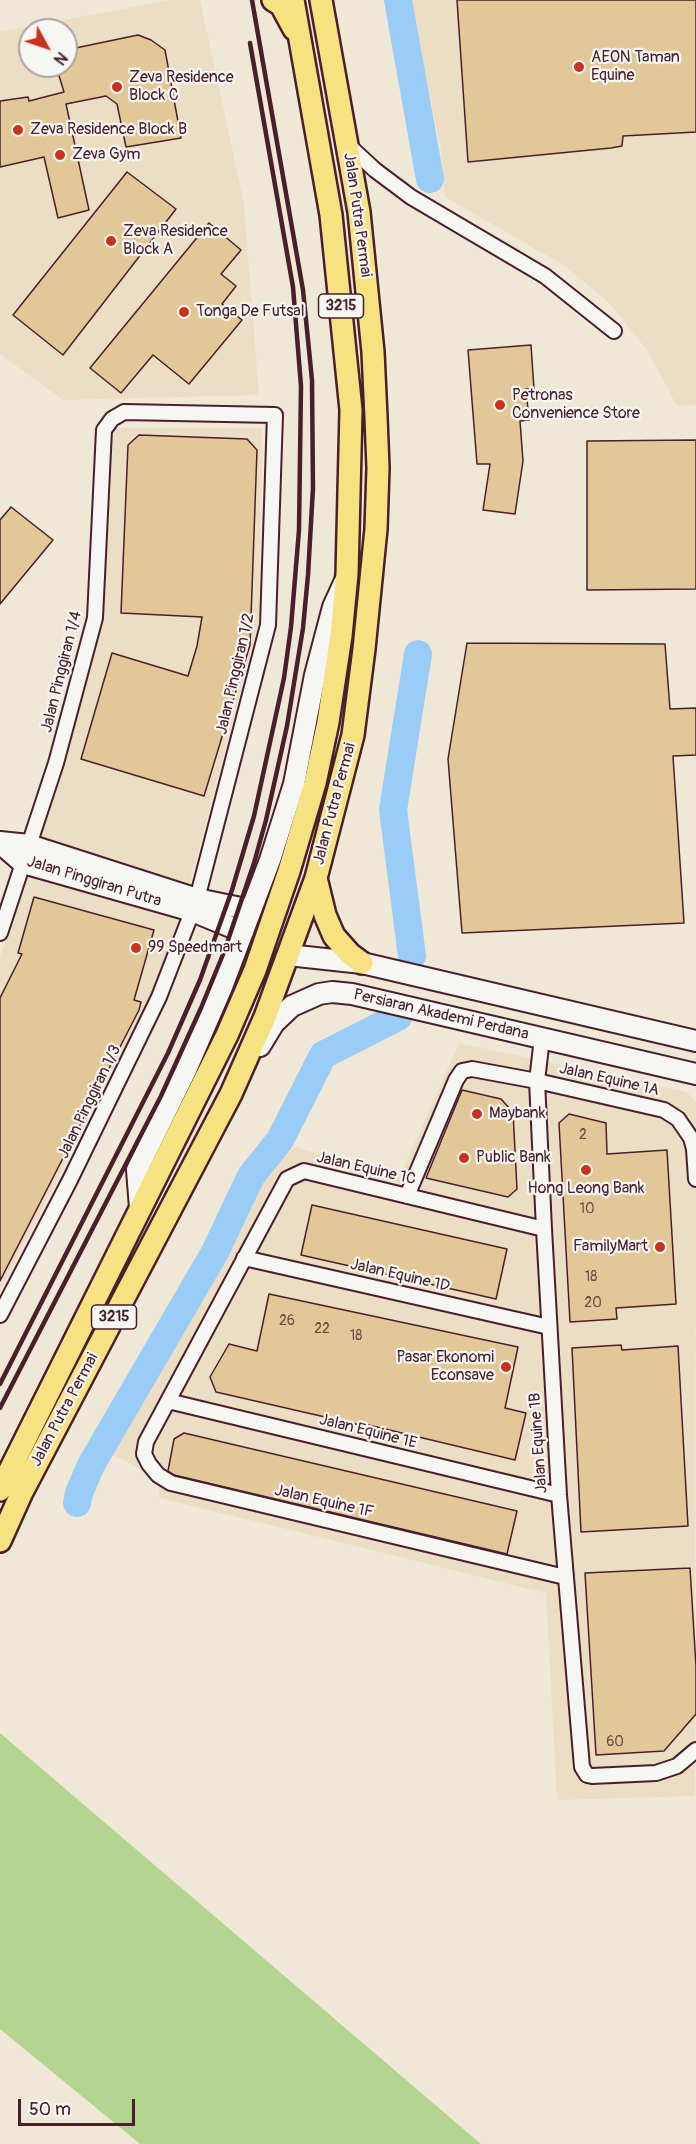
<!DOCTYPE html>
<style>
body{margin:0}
#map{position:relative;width:696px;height:2144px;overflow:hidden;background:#f0e8d7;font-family:Pangolin,sans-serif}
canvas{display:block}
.north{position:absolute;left:18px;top:18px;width:60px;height:60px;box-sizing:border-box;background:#f6f6f2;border:2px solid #b1a0a2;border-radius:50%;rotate:130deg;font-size:16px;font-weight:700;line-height:24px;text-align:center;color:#4a1f2b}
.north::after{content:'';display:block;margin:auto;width:21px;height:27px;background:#c8321e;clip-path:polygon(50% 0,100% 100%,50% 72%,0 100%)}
.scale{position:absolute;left:18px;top:2099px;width:117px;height:27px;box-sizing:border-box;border:3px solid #4a1f2b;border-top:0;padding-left:8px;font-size:18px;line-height:21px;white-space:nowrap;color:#4a1f2b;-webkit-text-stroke:4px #f6f6f2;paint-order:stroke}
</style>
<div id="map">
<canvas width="696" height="2144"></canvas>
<div class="north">N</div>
<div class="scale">50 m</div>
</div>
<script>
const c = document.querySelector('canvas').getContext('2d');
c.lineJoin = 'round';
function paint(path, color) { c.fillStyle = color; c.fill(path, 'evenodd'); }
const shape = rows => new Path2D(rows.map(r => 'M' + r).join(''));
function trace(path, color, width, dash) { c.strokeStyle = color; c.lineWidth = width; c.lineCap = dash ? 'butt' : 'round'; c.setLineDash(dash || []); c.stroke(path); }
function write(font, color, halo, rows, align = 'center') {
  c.font = font + ' Pangolin,sans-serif'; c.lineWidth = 4.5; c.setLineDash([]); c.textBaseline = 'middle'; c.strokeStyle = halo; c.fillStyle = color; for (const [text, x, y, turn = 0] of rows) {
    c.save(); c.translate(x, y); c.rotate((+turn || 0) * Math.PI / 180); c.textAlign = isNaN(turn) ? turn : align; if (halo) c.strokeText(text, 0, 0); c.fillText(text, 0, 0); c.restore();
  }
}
const built = shape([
 [170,0,200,0,244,204,259,395,63,400,0,354,0,32],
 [30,30,66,30,66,66,30,66],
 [410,0,696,0,696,405,677,406,647,350,609,303,565,266,445,197,441,150],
 [114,428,262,428,259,621,181,917,148,1002,0,1291,0,957,67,755,104,611],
 [459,1043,687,1092,696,1102,695,1796,557,1800,546,1593,160,1498,156,1477,113,1455,262,1177,295,1147,399,1178]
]);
const green = shape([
 [0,1733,481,2144,140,2144,0,2029]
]);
const river = shape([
 [398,0,430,179],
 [412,956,393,810,418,654],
 [77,1503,79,1493,91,1465,215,1252,251,1176,280,1140,323,1055,398,1017]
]);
const building = shape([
 [457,0,696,0,696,132,623,136,622,146,611,148,468,162,457,0],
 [138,35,151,40,165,50,181,138,126,147,117,104,106,96,66,104,89,210,58,218,44,157,0,167,0,101,28,97,29,101,64,92,56,66,66,66,66,50,138,35],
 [127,172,176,209,63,355,13,315,127,172],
 [209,223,241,250,221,274,236,286,222,304,242,320,189,384,153,355,121,393,90,368,209,223],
 [531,345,534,389,526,389,529,420,520,421,523,461,515,514,483,510,490,464,477,464,468,350,531,345],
 [139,435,247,439,257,450,250,645,204,796,81,759,112,653,188,676,197,646,202,617,121,613,128,445,139,435],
 [696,440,696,589,587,590,587,441,696,440],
 [11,507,53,540,0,604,0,520,11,507],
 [467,643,665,644,670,709,696,708,696,755,673,756,684,923,462,933,448,759,467,643],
 [34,897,154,930,134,1000,141,1002,139,1010,0,1281,0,998,22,954,18,953,34,897],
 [462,1090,501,1099,513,1112,517,1189,508,1197,426,1178,462,1090],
 [569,1114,606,1123,607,1154,667,1150,676,1304,616,1308,617,1319,570,1322,559,1123,569,1114],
 [312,1205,507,1249,496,1299,301,1255,312,1205],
 [269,1294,518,1347,505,1408,526,1413,515,1460,360,1423,360,1425,216,1392,210,1377,229,1344,257,1351,269,1294],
 [621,1345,622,1350,678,1346,688,1526,581,1532,572,1348,621,1345],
 [184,1433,517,1511,507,1554,174,1475,168,1471,174,1439,184,1433],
 [690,1568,696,1666,696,1714,664,1751,596,1755,585,1573,690,1568]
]);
const street = shape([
 [348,145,375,170,411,197,545,276,614,331],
 [0,933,56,763,95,618,104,430,112,419,124,412,275,415,268,625,197,899,159,997,70,1180,0,1315],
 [542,1038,537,1081,544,1229,559,1495,582,1767,587,1775,592,1776,656,1773,677,1766,696,1750],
 [407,1196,456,1080,462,1071,472,1069,537,1081,664,1110,678,1119,691,1138,694,1149,696,1179],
 [544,1229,304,1171,287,1179,146,1442,144,1454,149,1464,158,1475,171,1483,565,1577],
 [244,1258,549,1327],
 [168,1401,559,1495]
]);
const secondary = shape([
 [0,842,29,845,197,899,251,910],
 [0,843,23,863,192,911,243,932],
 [288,955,362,963,696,1041],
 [260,1046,274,1023,292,1006,319,994,332,992,352,994,696,1074],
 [140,1208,137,1170,186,1070,222,987,270,860,294,784,315,675,333,607,344,583]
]);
const primary = shape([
 [273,0,281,5,294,29],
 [316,878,325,915,334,936,350,954,362,963],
 [0,1490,227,1035,255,970,289,871,315,783,328,722,341,636,347,574,351,410,331,215,293,0],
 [0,1541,22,1492,231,1094,265,1017,316,878,353,735,364,649,376,529,378,468,376,417,373,352,359,212,321,0]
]);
const rail = shape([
 [0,1384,168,1053,200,980,232,890,254,816,284,678,291,627,299,530,301,386,293,287,250,43],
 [0,1408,161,1096,201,1008,224,952,254,863,266,820,287,726,303,628,308,575,313,488,312,380,303,290,252,0]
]);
const markers = [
 [579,67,6,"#c8321e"],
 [117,87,6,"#c8321e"],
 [18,130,6,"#c8321e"],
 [60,155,6,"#c8321e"],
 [111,241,6,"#c8321e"],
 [184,312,6,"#c8321e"],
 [500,405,6,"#c8321e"],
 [136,948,6,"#c8321e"],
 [477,1114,6,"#c8321e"],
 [464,1158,6,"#c8321e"],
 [586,1170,6,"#c8321e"],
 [660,1247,6,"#c8321e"],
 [506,1367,6,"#c8321e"]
];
const numberNames = [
 ["2",583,1135],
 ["10",587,1209],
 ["18",591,1277],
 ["20",593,1303],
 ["26",287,1321],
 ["22",322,1329],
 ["18",356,1336],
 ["60",615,1742]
];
const shields = [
 [341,306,45],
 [114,1317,45]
];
const shieldNames = [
 ["3215",341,306],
 ["3215",114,1317]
];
const poiNames = [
 ["AEON Taman",591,58],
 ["Equine",591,76],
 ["Zeva Residence",129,78],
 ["Block C",129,96],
 ["Zeva Residence Block B",30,130],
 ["Zeva Gym",72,155],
 ["Zeva Residence",123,232],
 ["Block A",123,250],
 ["Tonga De Futsal",196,312],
 ["Petronas",512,396],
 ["Convenience Store",512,414],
 ["99 Speedmart",148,948],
 ["Maybank",489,1114],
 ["Public Bank",476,1158],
 ["Hong Leong Bank",586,1189,"center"],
 ["FamilyMart",648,1247,"right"],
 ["Pasar Ekonomi",494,1358,"right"],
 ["Econsave",494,1376,"right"]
];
const streetNames = [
 ["Jalan Putra Permai",357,215,82],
 ["Jalan Pinggiran 1/4",62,672,-76],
 ["Jalan Pinggiran 1/2",236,674,-77],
 ["Jalan Putra Permai",335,804,-75],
 ["Jalan Pinggiran Putra",94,882,17],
 ["Persiaran Akademi Perdana",441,1015,13],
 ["Jalan Equine 1A",609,1080,13],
 ["Jalan Pinggiran 1/3",90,1102,-64],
 ["Jalan Equine 1C",366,1169,13],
 ["Jalan Equine 1D",400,1276,13],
 ["Jalan Putra Permai",65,1410,-62],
 ["Jalan Equine 1E",368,1432,14],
 ["Jalan Equine 1B",539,1443,-94],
 ["Jalan Equine 1F",324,1502,13]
];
paint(built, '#ecdec4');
paint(green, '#b3d58f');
trace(river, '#99cdf7', 28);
paint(building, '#e2c898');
trace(building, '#4a1f2b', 1.5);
trace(street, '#4a1f2b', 18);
trace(secondary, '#4a1f2b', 24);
trace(primary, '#4a1f2b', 26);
trace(street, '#f6f6f2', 14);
trace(secondary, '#f6f6f2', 20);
trace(primary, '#f6e281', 21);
trace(rail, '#4a1f2b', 4.5);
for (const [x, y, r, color] of markers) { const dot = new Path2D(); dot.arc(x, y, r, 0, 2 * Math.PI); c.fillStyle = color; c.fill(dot); trace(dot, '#f6f6f2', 2); }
write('14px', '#704946', null, numberNames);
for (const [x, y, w] of shields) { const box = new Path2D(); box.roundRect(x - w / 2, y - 12, w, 24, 4.5); c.fillStyle = '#f6f6f2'; c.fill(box); trace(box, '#4a1f2b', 1.5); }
write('bold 15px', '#4a1f2b', null, shieldNames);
write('16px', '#4a1f2b', '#f6f6f2', poiNames, 'left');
write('16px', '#4a1f2b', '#f6f6f2', streetNames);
</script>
